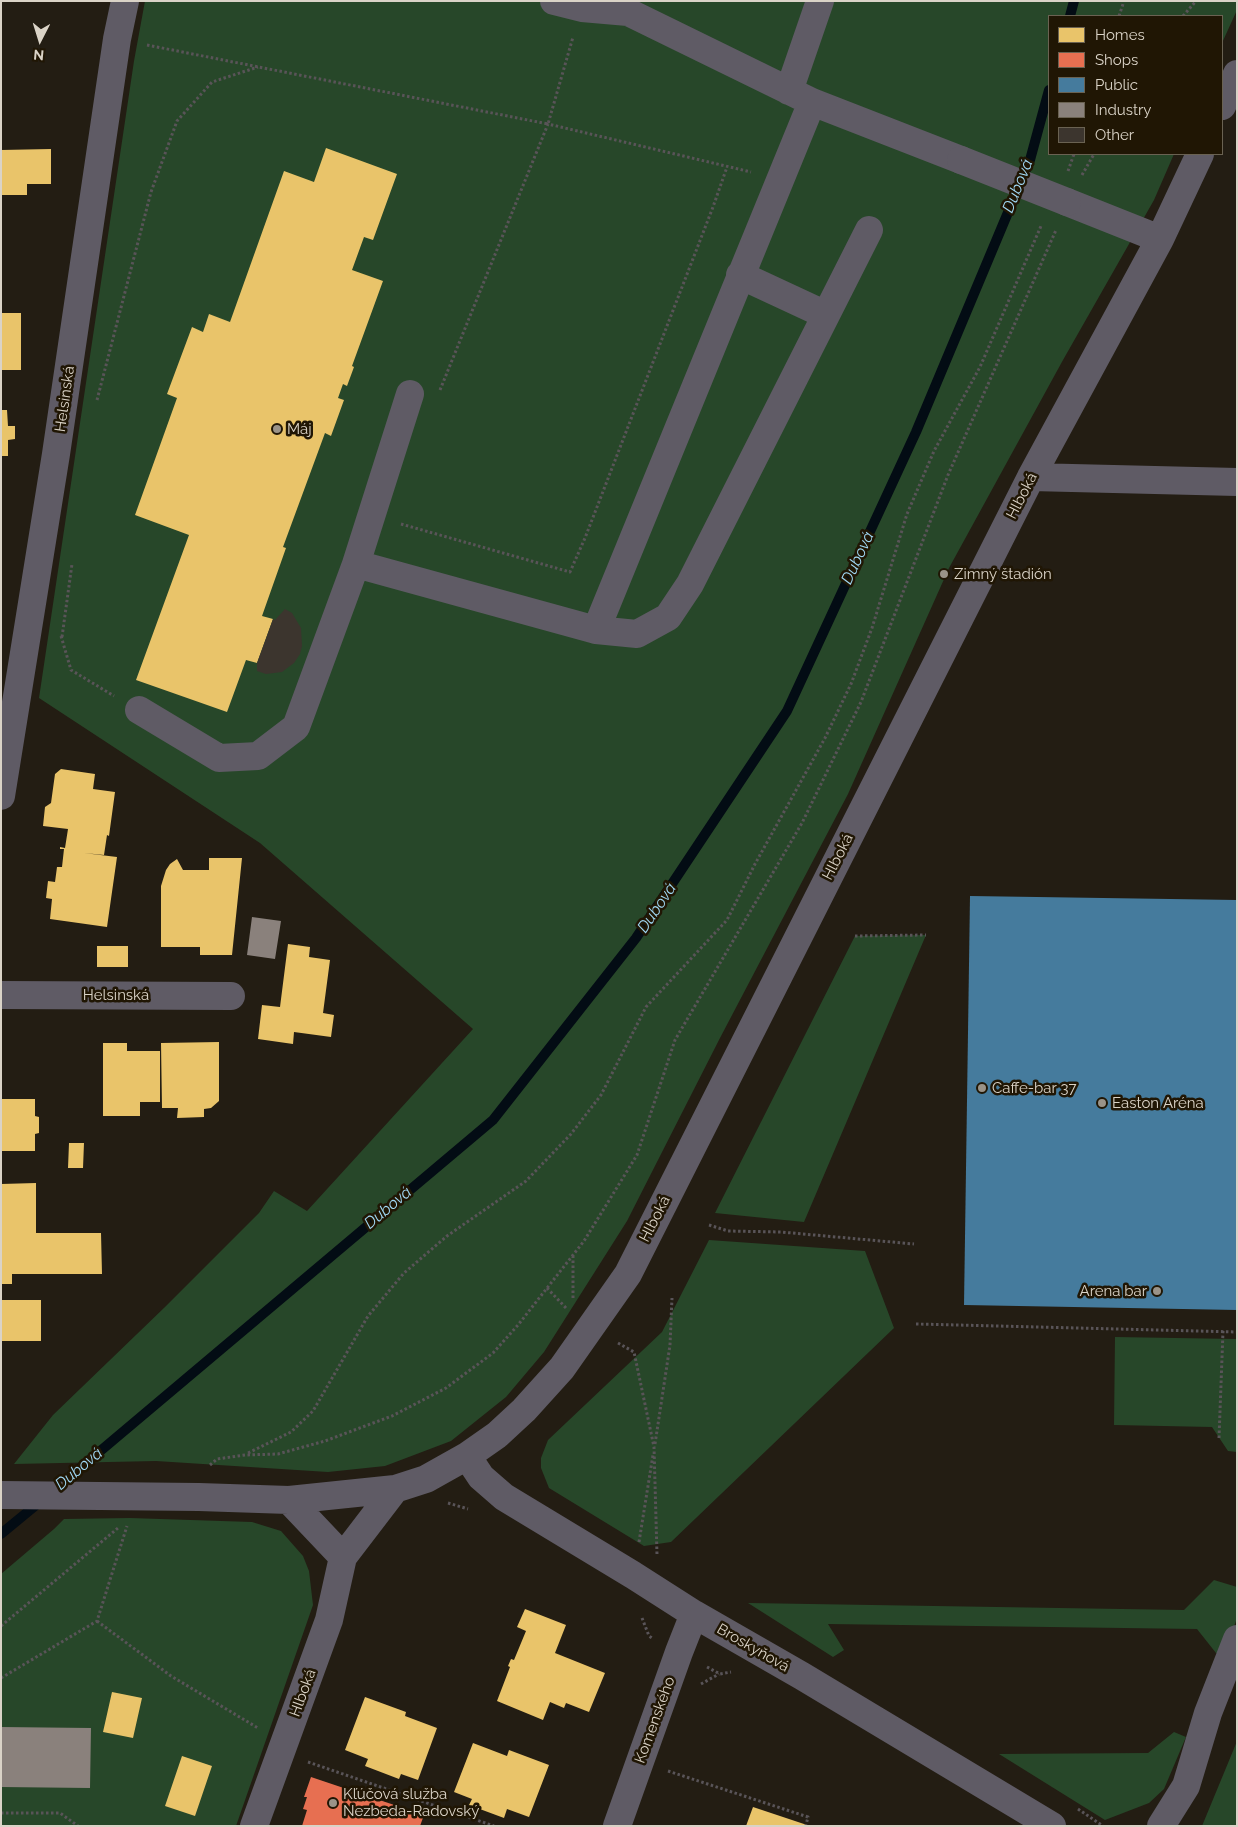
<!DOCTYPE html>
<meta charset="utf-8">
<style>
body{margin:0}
#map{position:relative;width:1238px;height:1827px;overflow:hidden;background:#231d13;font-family:Raleway,sans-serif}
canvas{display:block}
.frame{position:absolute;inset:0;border:2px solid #dad3c7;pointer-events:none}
.legend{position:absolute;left:1048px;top:15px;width:175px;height:140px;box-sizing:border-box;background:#201604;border:1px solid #6a6252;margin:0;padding:6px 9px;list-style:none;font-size:15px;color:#dad3c7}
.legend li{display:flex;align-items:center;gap:10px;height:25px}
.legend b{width:25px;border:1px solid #6a6252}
.north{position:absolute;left:15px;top:15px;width:50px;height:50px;-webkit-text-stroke:4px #201604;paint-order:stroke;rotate:185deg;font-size:14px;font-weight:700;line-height:20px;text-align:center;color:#dad3c7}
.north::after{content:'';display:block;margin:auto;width:18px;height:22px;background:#dad3c7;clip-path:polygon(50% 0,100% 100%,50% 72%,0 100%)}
</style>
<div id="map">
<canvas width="1238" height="1827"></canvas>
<div class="frame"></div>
<ul class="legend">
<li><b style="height:14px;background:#e9c46a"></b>Homes</li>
<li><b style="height:14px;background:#e76f51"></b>Shops</li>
<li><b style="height:14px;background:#457b9d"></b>Public</li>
<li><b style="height:14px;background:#8a817c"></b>Industry</li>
<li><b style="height:14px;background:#3c352e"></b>Other</li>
</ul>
<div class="north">N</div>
</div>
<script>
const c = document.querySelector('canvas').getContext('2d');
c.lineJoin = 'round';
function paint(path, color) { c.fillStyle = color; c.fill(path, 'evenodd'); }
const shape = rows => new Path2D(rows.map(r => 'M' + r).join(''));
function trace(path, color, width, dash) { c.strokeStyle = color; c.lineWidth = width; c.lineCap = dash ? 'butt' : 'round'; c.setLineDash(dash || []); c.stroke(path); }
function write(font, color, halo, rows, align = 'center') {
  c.font = font + ' Raleway,sans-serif'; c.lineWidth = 5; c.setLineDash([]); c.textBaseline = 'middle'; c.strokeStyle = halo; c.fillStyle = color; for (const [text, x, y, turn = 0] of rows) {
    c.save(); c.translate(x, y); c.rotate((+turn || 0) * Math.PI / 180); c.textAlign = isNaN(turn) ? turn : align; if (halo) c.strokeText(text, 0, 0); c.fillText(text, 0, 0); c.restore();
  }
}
const green = shape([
 [145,1,1237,1,1237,10,1222,43,1222,16,1049,16,1049,154,1174,154,1154,200,1063,360,949,568,848,794,720,1038,627,1221,544,1352,506,1397,451,1441,385,1466,328,1472,156,1461,14,1464,53,1415,165,1307,259,1213,274,1191,307,1211,473,1029,260,843,39,698,134,61],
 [926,935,804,1222,715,1213,855,936],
 [709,1240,865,1251,894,1328,671,1542,644,1546,549,1488,541,1468,541,1458,548,1440,662,1332],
 [1115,1337,1237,1339,1237,1452,1228,1451,1212,1427,1114,1425],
 [130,1518,252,1522,281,1531,303,1556,309,1571,313,1605,236,1826,1,1826,1,1574,54,1529,64,1519],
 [1214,1580,1237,1587,1237,1618,1224,1656,1216,1653,1197,1629,828,1624,844,1650,833,1657,748,1603,1184,1610],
 [1174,1732,1186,1737,1164,1789,1149,1803,1105,1820,999,1754,1148,1753],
 [1237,1741,1237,1826,1202,1826,1233,1751]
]);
const homes = shape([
 [326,148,397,174,373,240,364,237,352,270,383,281,352,366,354,367,347,386,343,384,338,398,344,400,331,436,325,433,283,547,286,548,262,616,273,619,257,663,246,660,227,712,136,680,189,535,135,515,177,398,167,394,192,327,203,332,209,314,230,322,284,171,314,182],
 [51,149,51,184,27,184,27,195,1,195,1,150],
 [1,313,21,313,21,370,1,370],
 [1,410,7,410,8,426,15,426,15,439,8,440,8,456,1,456],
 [61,769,95,774,93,789,115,792,109,836,107,835,104,855,84,853,117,857,107,927,50,919,52,899,46,898,48,881,55,882,57,867,62,867,64,849,60,849,60,847,65,848,68,829,43,826,45,807,51,803,55,774],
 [209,858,242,858,232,955,200,955,200,947,161,947,161,886,166,870,170,864,177,859,183,870,209,870],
 [288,944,310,947,309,957,330,960,323,1013,334,1015,331,1037,294,1032,293,1044,258,1039,262,1005,280,1007],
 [97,946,128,946,128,967,97,967],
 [219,1042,219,1101,211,1108,204,1109,204,1117,177,1118,178,1108,162,1108,161,1043],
 [103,1043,127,1043,127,1051,160,1051,160,1102,140,1102,140,1116,103,1116],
 [1,1099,35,1099,35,1116,39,1117,39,1133,35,1134,35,1151,1,1151],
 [69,1143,84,1143,83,1168,68,1168],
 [36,1183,36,1233,101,1233,102,1274,12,1274,12,1284,1,1284,1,1184],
 [1,1300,41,1300,41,1341,1,1341],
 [525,1609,566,1625,555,1653,605,1673,589,1712,566,1703,564,1708,550,1702,543,1720,497,1701,510,1667,508,1666,511,1659,514,1660,526,1631,517,1627],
 [112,1692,142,1698,133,1738,103,1732],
 [365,1697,406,1712,405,1716,437,1728,418,1780,401,1774,399,1779,365,1766,368,1759,345,1750],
 [473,1743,507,1756,509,1750,549,1765,529,1817,507,1809,504,1818,469,1805,472,1799,454,1792],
 [182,1756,212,1766,195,1816,165,1806],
 [753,1807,807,1825,807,1826,746,1826]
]);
const shops = shape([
 [311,1777,424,1815,420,1826,302,1826,307,1810,303,1809,307,1797,304,1797]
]);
const public = shape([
 [970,896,1237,900,1237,1310,964,1305]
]);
const industry = shape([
 [252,917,281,921,275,959,247,955],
 [1,1727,91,1728,90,1788,1,1787]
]);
const stream = shape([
 [1070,16,1074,1],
 [54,1490,493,1120,636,938,787,711,916,432,1030,160,1049,90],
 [1,1534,41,1501]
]);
const building = shape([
 [285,609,292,613,301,628,302,646,300,654,294,663,282,672,266,674,257,671,257,663,273,619,275,620]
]);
const path = shape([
 [1119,16,1124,1],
 [1183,16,1196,1],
 [147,45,548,124,573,37],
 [1068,171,1074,154],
 [1082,175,1094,154],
 [440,390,548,124,751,172],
 [97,400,151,192,177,121,212,82,258,67],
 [401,524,570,572,585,538,713,207,727,167],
 [61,636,71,670,114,696],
 [62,637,72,564],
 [855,936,926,935],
 [709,1225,728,1231,781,1232,914,1244],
 [547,1288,567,1309],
 [573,1298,573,1254],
 [916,1324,1237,1332],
 [618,1343,634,1352,654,1447,657,1555],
 [1219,1438,1223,1331],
 [655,1444,670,1345,672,1298],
 [248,1453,291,1432,313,1411,368,1316,404,1273,447,1236,526,1181,571,1134,601,1095,646,1007,727,920,755,864,825,738,851,684,872,628,907,514,934,451,980,367,1041,226],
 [210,1465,217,1459,245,1455,278,1454,325,1441,392,1416,446,1388,493,1353,518,1325,584,1241,637,1155,675,1040,802,823,861,702,948,475,1056,230],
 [448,1503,468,1509],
 [639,1542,653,1455],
 [642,1618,649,1636,652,1638],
 [97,1621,171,1676,258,1728],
 [1,1626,118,1528],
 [707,1667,720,1674,731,1672],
 [1,1678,97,1621,127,1526],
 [701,1684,719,1674],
 [308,1762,494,1826],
 [668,1771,808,1817,806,1825],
 [1078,1809,1103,1826],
 [1,1813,60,1813,78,1826]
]);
const minor = shape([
 [554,1,582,8,628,12],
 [620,1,628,12,812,102,961,160],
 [789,91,820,1],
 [1222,106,1237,74],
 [1067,202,1160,239],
 [740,275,826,315],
 [1031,477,1237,482],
 [356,564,596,630,812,102],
 [596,630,637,634,668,617,690,584,869,230],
 [139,710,219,758,258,756,296,727,356,564,410,394],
 [1,796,56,454,117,39,125,1],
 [1,995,231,996],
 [467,1456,481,1477,504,1497,633,1575,694,1614,802,1676,1052,1826],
 [1,1495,199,1497,289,1500,395,1489,426,1479,467,1456,497,1435,524,1410,562,1368,628,1274,1031,477,1160,239,1200,154],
 [343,1557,395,1489],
 [254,1826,329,1620,343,1557,289,1500],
 [617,1826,679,1652,694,1614],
 [1161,1826,1186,1786,1208,1713,1237,1639]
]);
const minorBridge = shape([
 [961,160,1067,202]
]);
const markers = [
 [277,429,5,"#9a9388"],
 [944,574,5,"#9a9388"],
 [982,1088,5,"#9a9388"],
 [1102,1103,5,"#9a9388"],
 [1157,1291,5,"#9a9388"],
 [333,1803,5,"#9a9388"]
];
const streetNames = [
 ["Helsinská",65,399,-82],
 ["Hlboká",1022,496,-63],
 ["Hlboká",838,857,-63],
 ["Helsinská",116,995],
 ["Hlboká",655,1219,-63],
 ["Broskyňová",753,1648,30],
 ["Hlboká",303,1693,-70],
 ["Komenského",655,1720,-70]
];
const poiNames = [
 ["Máj",287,429],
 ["Zimný štadión",954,574],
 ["Caffe-bar 37",992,1088],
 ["Easton Aréna",1112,1103],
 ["Arena bar",1147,1291,"right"],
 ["Kľúčová služba",343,1794],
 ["Nezbeda-Radovský",343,1811]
];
const waterNames = [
 ["Dubová",1018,186,-68],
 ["Dubová",858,558,-65],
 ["Dubová",657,908,-56],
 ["Dubová",388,1208,-40],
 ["Dubová",79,1469,-40]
];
paint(green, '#274729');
paint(homes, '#e9c46a');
paint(shops, '#e76f51');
paint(public, '#457b9d');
paint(industry, '#8a817c');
trace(stream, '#030c14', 10);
paint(building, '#3c352e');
trace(path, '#595458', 3, [2.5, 2.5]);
trace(minor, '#5f5b65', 28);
trace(minorBridge, '#5f5b65', 28);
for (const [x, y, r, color] of markers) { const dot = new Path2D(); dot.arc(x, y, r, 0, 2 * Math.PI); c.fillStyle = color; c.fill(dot); trace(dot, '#201604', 2); }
write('15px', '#dad3c7', '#201604', streetNames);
write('15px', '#dad3c7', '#201604', poiNames, 'left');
write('italic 16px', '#a1d9f6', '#201604', waterNames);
</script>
